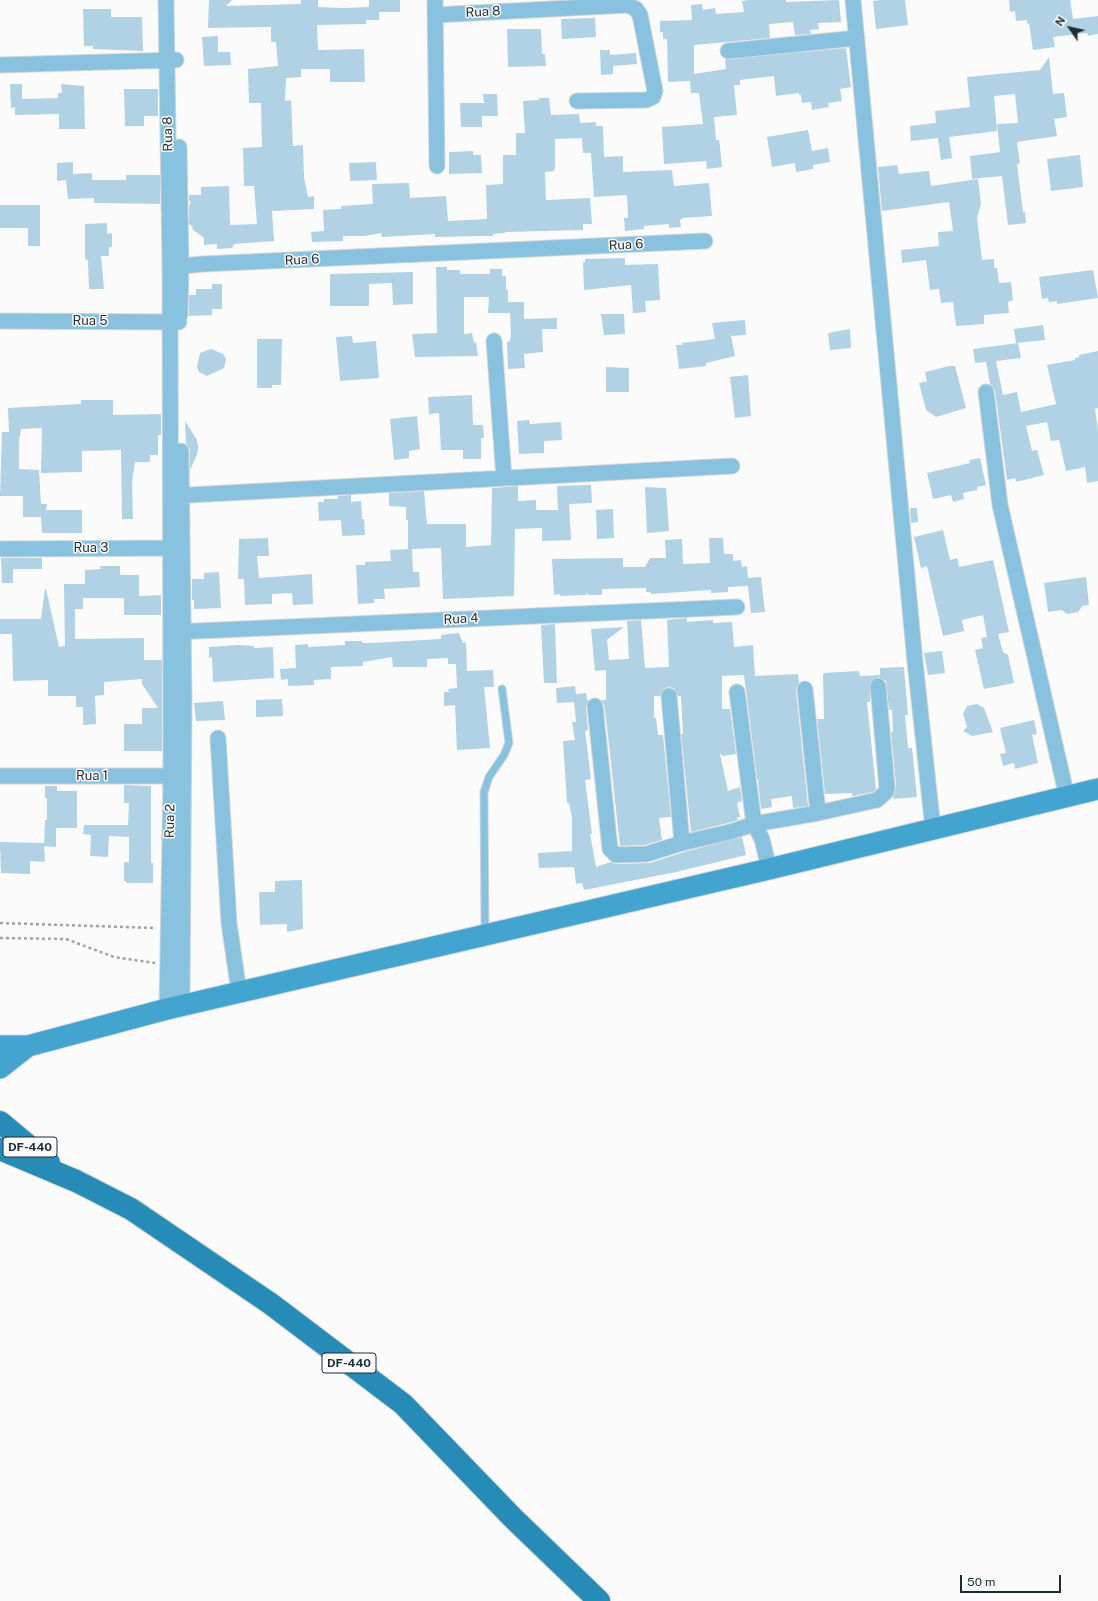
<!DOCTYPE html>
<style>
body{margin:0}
#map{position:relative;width:1098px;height:1601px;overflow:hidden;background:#fbfbfb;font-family:"Public Sans",sans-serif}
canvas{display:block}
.north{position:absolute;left:1050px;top:8px;width:40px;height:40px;-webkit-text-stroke:3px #fbfbfb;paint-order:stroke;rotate:304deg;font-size:11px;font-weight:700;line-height:16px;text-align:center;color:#1e2c33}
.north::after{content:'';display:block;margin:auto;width:14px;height:18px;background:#1e2c33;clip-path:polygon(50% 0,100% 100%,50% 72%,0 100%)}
.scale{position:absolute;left:960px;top:1575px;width:101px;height:18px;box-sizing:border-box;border:2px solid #1e2c33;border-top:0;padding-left:5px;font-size:12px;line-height:14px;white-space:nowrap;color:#1e2c33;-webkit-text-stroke:3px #fbfbfb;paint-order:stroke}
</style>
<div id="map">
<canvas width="1098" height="1601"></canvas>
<div class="north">N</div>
<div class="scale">50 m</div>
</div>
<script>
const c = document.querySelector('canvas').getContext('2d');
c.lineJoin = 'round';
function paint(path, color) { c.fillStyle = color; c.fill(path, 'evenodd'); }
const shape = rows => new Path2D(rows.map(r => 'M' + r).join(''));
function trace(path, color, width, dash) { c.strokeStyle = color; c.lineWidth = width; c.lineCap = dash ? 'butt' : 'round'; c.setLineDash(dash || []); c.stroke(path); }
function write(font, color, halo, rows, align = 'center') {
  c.font = font + ' "Public Sans",sans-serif'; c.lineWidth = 3; c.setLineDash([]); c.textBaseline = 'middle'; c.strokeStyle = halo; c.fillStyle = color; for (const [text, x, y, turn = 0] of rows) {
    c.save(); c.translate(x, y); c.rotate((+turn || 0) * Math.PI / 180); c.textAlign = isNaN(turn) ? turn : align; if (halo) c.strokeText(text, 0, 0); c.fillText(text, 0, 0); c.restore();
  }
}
const building = shape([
 [209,0,232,0,226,6,301,4,301,0,318,0,318,7,344,8,369,7,369,0,400,0,400,12,379,12,379,20,366,20,366,24,317,25,318,50,364,49,365,82,330,82,330,69,301,69,301,77,286,78,285,101,291,100,293,146,303,145,304,177,308,197,314,196,314,209,272,211,274,241,234,244,232,248,217,249,217,244,204,245,204,238,192,229,193,227,189,224,189,206,191,202,189,200,189,195,201,195,201,187,229,186,230,225,257,224,254,186,244,186,243,148,262,147,261,103,249,103,248,69,278,66,276,42,271,42,271,27,208,28],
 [749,0,786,0,786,2,839,0,841,22,818,23,819,29,810,30,811,34,795,35,793,22,769,24,770,38,694,45,694,74,726,69,725,59,846,48,851,87,840,89,842,101,828,103,829,107,812,110,811,102,802,103,801,95,799,95,799,93,776,96,774,76,740,80,740,85,734,85,737,115,714,117,716,140,719,140,720,147,722,167,707,169,706,161,664,164,662,127,703,124,699,93,691,93,690,81,668,82,667,39,663,39,663,32,660,32,660,21,692,20,691,5,702,4,703,10,715,8,716,14,744,12,742,1],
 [881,0,905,0,908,25,876,29,873,1],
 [1009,0,1070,0,1073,19,1098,16,1098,34,1088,36,1087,33,1053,37,1055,47,1033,50,1029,23,1027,24,1027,20,1016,21,1015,11,1010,12],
 [83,9,111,9,111,17,142,17,143,51,93,49,93,46,84,46],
 [595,18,596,37,562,39,561,19],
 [507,29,541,29,542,54,545,54,546,66,508,67],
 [218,36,218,52,230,52,231,65,204,66,202,37],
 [600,50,610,50,610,55,636,53,637,64,613,66,613,74,601,75],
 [1049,57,1053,94,1064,93,1067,117,1054,119,1057,136,1017,142,1020,163,1017,164,1023,212,1025,212,1026,223,1008,225,1002,176,972,179,970,156,1000,152,997,124,1018,123,1015,94,994,96,997,131,949,137,952,158,941,160,938,138,911,141,910,126,936,123,935,111,970,107,967,77,1040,70],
 [10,84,22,84,22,99,58,98,58,93,62,93,61,84,84,86,85,129,59,129,59,114,15,115,15,107,11,108],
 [124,89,158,89,158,116,144,116,144,126,125,126],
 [483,94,497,94,498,116,482,116,482,127,461,127,460,103,484,103],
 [539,98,549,98,551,115,579,114,580,123,596,122,596,126,603,126,604,157,623,156,623,172,672,170,674,186,709,183,712,216,683,218,680,220,681,227,669,228,669,224,644,226,644,229,625,231,624,218,628,218,627,195,594,197,591,153,583,153,582,138,555,139,555,168,554,171,545,172,546,200,590,198,592,224,583,224,583,230,505,232,505,233,493,234,493,236,480,236,435,237,435,234,382,237,381,233,365,236,343,236,343,241,312,242,311,232,324,231,323,210,341,209,341,206,373,204,372,184,409,183,410,198,446,196,448,221,487,219,486,185,503,184,503,155,516,155,516,133,525,133,523,101,539,100],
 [808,130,812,151,828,148,830,162,813,165,813,169,796,172,795,163,772,167,767,137],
 [473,151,473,155,481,155,482,173,449,174,449,152],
 [1080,155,1083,187,1051,191,1047,159],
 [73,162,73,174,92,173,92,180,126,180,126,175,160,175,160,204,94,203,94,198,68,199,66,180,57,181,57,163],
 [376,162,377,180,350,181,349,163],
 [897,165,899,174,929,171,931,186,978,179,981,204,977,218,982,260,994,259,994,268,997,268,999,283,1011,282,1013,300,1008,302,1009,313,984,315,984,324,956,326,953,302,941,303,939,289,930,290,926,260,902,263,901,250,939,246,938,232,953,231,949,202,882,211,878,167],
 [0,205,40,205,40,246,28,246,28,228,0,228],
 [107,223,107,234,112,233,112,247,109,247,109,256,101,256,104,289,89,289,88,260,86,260,85,257,85,224],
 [625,258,625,265,658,264,660,300,645,301,646,312,633,313,631,285,584,290,583,262,585,262,585,259],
 [436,267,447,267,447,270,460,270,460,274,490,274,490,269,502,269,502,276,506,276,506,290,508,290,508,302,524,302,524,319,557,318,557,329,542,329,543,352,524,354,525,368,508,369,507,342,510,341,511,336,510,313,488,313,489,297,464,297,464,334,472,333,474,343,476,342,478,356,415,357,412,334,437,333],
 [1093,270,1098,298,1057,304,1057,301,1049,302,1048,298,1042,299,1039,277],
 [413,272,413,304,393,305,392,283,369,284,369,306,330,306,330,274],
 [212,284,222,284,222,309,212,309,212,315,189,316,189,295,196,295,196,289,212,289],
 [601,314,624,314,625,334,604,335],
 [745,320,746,335,731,336,735,356,706,363,706,366,679,369,676,345,683,345,682,343,715,339,712,323],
 [1043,325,1045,340,1016,343,1014,329],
 [850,329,851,348,830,350,828,333],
 [352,336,353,343,376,341,379,378,340,381,336,337],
 [257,339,282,339,281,385,272,385,272,388,257,388],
 [1018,343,1021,358,996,361,1003,395,1017,392,1021,412,1056,404,1047,365,1075,360,1075,358,1079,357,1079,355,1098,351,1098,408,1095,409,1098,430,1098,481,1087,483,1085,467,1066,471,1059,440,1051,441,1047,422,1026,426,1032,451,1037,450,1044,475,1016,482,1015,478,1007,480,995,391,990,384,986,362,975,363,973,349],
 [211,349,223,354,226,359,224,368,207,376,199,372,197,367,200,353],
 [949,366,955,366,966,408,936,417,926,410,919,383,927,381,925,372],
 [606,367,629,368,629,392,606,392],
 [748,375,751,416,735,418,730,377],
 [472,395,473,425,483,425,484,438,481,438,481,459,463,459,463,450,441,450,439,413,429,414,428,397],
 [81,400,113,400,113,415,161,414,161,435,158,435,158,455,150,455,150,462,135,462,132,482,133,519,122,519,121,450,82,451,82,472,41,473,42,428,21,429,20,437,19,437,19,469,39,470,41,504,47,504,46,510,82,510,82,533,42,533,41,517,23,517,23,496,0,496,2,432,9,432,8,408,81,404],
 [417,416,420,449,409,451,409,458,394,460,390,419],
 [529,420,530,424,561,422,562,440,544,441,544,453,519,454,517,421],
 [185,421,197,440,198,447,197,455,190,470,190,450,186,443],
 [980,458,986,485,977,487,977,490,963,493,964,499,953,502,951,495,933,499,927,473,970,463,969,460],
 [591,485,592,503,569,504,571,540,542,541,542,528,515,529,514,596,443,599,441,548,412,549,413,572,419,572,420,587,384,589,385,599,374,599,374,603,358,604,356,565,365,565,365,562,391,561,390,550,412,549,408,549,408,520,406,520,406,507,389,506,389,493,424,491,427,524,466,524,466,547,491,545,492,488,518,486,518,501,536,500,536,510,558,510,557,486],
 [645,487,666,488,669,531,647,533],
 [351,495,351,502,361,501,362,519,364,519,365,535,342,536,341,520,319,521,318,502,324,502,324,499,338,499,338,496],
 [910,508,917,508,918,522,911,523],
 [613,509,614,538,597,539,596,510],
 [943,530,950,560,957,558,959,567,993,560,1009,632,998,634,1003,652,1008,655,1014,683,984,689,975,650,983,648,981,638,987,637,983,615,962,620,964,631,943,636,927,566,921,568,914,537],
 [268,538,269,556,257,556,259,578,312,574,313,604,293,605,292,593,272,594,272,604,245,605,244,579,238,579,239,539],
 [709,538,723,538,724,554,733,554,733,561,741,560,742,567,747,566,748,578,761,577,765,612,751,613,748,586,728,587,728,592,711,593,711,590,651,594,651,592,646,592,646,588,602,589,602,595,588,595,588,593,586,595,560,596,560,594,554,595,552,559,623,558,623,567,645,567,650,558,666,558,665,540,682,539,683,564,710,563],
 [1,558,42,558,42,569,13,569,13,583,2,583],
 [100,566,120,566,120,575,139,575,139,596,161,595,161,615,124,615,124,598,83,598,83,609,75,609,75,639,144,638,144,660,162,660,162,751,124,751,124,724,142,724,142,708,158,708,142,684,142,679,104,682,104,695,95,696,96,724,83,725,83,707,76,707,76,696,48,696,48,680,13,681,12,634,0,634,0,619,41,619,45,589,46,589,59,647,65,646,64,584,85,584,85,570,101,569],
 [219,572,221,608,194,609,194,600,192,600,192,579,204,579,204,573],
 [1086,577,1089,605,1082,606,1078,612,1067,614,1062,610,1048,612,1044,583],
 [687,618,687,622,713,620,713,623,732,622,734,647,753,645,755,676,798,674,799,682,796,690,808,806,793,808,792,796,771,799,772,807,761,809,758,781,759,780,757,779,744,675,722,676,722,709,730,709,736,754,723,756,720,754,728,791,740,787,742,801,737,803,740,817,737,817,738,820,728,823,691,832,681,734,683,734,681,696,678,696,673,688,668,687,664,689,660,696,654,696,654,718,656,718,658,735,663,735,671,817,659,818,662,840,645,845,620,846,607,727,604,705,601,700,606,700,606,670,595,671,591,629,624,627,607,640,609,660,629,659,627,621,641,620,645,668,669,667,667,620],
 [555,624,557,683,544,683,541,625],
 [459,633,463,643,466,642,467,671,493,670,494,687,484,687,490,748,457,750,455,705,444,706,444,692,449,692,448,689,457,688,456,664,448,664,448,658,427,659,427,667,393,667,392,657,363,662,363,666,331,667,331,679,314,680,314,685,288,686,288,679,281,680,280,669,296,668,295,645,308,644,308,647,345,645,345,641,362,641,362,643,372,643,441,639,441,635],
 [239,645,254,646,254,648,273,647,274,678,213,682,212,657,209,658,209,647],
 [942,651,945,673,928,675,924,653],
 [904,667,908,715,905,715,908,748,912,748,917,797,893,799,896,786,891,732,893,732,892,710,889,710,886,681,878,677,870,683,870,702,867,702,876,789,873,792,852,796,852,793,825,794,817,719,824,719,823,675,824,673,859,671,860,676,880,675,880,668],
 [575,686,576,694,586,693,587,700,589,700,586,707,588,730,585,731,591,779,585,780,592,834,590,834,596,867,611,862,616,864,650,863,684,852,742,837,746,855,676,872,584,890,582,883,576,884,574,867,539,868,538,853,572,851,572,817,569,803,567,803,563,741,575,740,572,722,576,722,574,702,557,703,556,688],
 [282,699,283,716,256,717,256,700],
 [223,701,225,720,196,721,194,703],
 [977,704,984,708,993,732,972,736,963,731,967,727,963,714,967,706],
 [1034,720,1037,734,1032,735,1038,763,1015,769,1014,763,1003,766,1000,754,1006,753,1000,728],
 [124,785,151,786,151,863,153,863,153,883,126,883,126,881,124,881,124,862,129,862,129,837,109,836,108,857,90,856,91,835,83,834,84,825,128,825,129,803,124,803],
 [45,786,57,786,57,791,77,791,77,828,56,828,56,847,44,846,45,820,47,820,47,798,45,798],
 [0,842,44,843,45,862,30,861,30,874,1,873],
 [302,880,303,929,287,932,287,924,260,925,259,892,275,892,275,881]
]);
const path = shape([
 [0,923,156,928],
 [0,938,66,939,114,957,155,963]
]);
const lane = shape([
 [485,933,484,792,489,777,504,755,509,743,502,689]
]);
const street = shape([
 [166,0,170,268,171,776,167,1009],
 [435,0,437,166],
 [853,0,915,662,933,829],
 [435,15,628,5,636,9,640,15,655,91,653,97,646,100,577,101],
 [728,51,857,38],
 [0,65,176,60],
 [179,147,181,266,180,315],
 [172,267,203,264,705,241],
 [0,321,179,322],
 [494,341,504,478],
 [986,392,1000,505,1067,797],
 [181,451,184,701,182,1005],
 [171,496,732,466],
 [0,549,180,548],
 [175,632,737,607],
 [805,689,818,813],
 [737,692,754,824,762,839,769,869],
 [669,696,682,843],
 [595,706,610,849,616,855,647,854,682,843,730,832,754,824,818,813,877,800,886,792,887,787,878,686],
 [218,738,229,923,239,992],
 [0,776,181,776]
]);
const secondary = shape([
 [0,1046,28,1046,167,1009,769,869,1098,789],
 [0,1068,28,1046]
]);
const primary = shape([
 [0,1122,49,1163],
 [0,1149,76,1181,131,1209,271,1304,403,1404,513,1518,599,1601]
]);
const shields = [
 [30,1147,54],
 [349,1363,54]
];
const shieldNames = [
 ["DF-440",30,1147],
 ["DF-440",349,1363]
];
const streetNames = [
 ["Rua 8",483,12,-3],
 ["Rua 8",168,134,-91],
 ["Rua 6",626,245,-3],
 ["Rua 6",302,260,-3],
 ["Rua 5",90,321],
 ["Rua 3",91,548],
 ["Rua 4",461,619,-3],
 ["Rua 1",92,776],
 ["Rua 2",170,821,-89]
];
paint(building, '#b0d2e4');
trace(lane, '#d3d6d7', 9);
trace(street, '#d3d6d7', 17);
trace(secondary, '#d3d6d7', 23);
trace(primary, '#d3d6d7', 24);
trace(path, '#9da3a6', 2.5, [3, 3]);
trace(lane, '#88c2df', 7);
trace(street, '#88c2df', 15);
trace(secondary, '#43a4d0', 21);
trace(primary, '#268cb7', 22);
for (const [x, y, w] of shields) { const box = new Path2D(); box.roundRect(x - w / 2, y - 10, w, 20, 3); c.fillStyle = '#fbfbfb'; c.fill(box); trace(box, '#1e2c33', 1); }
write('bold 12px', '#1e2c33', null, shieldNames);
write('13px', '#1e2c33', '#fbfbfb', streetNames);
</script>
